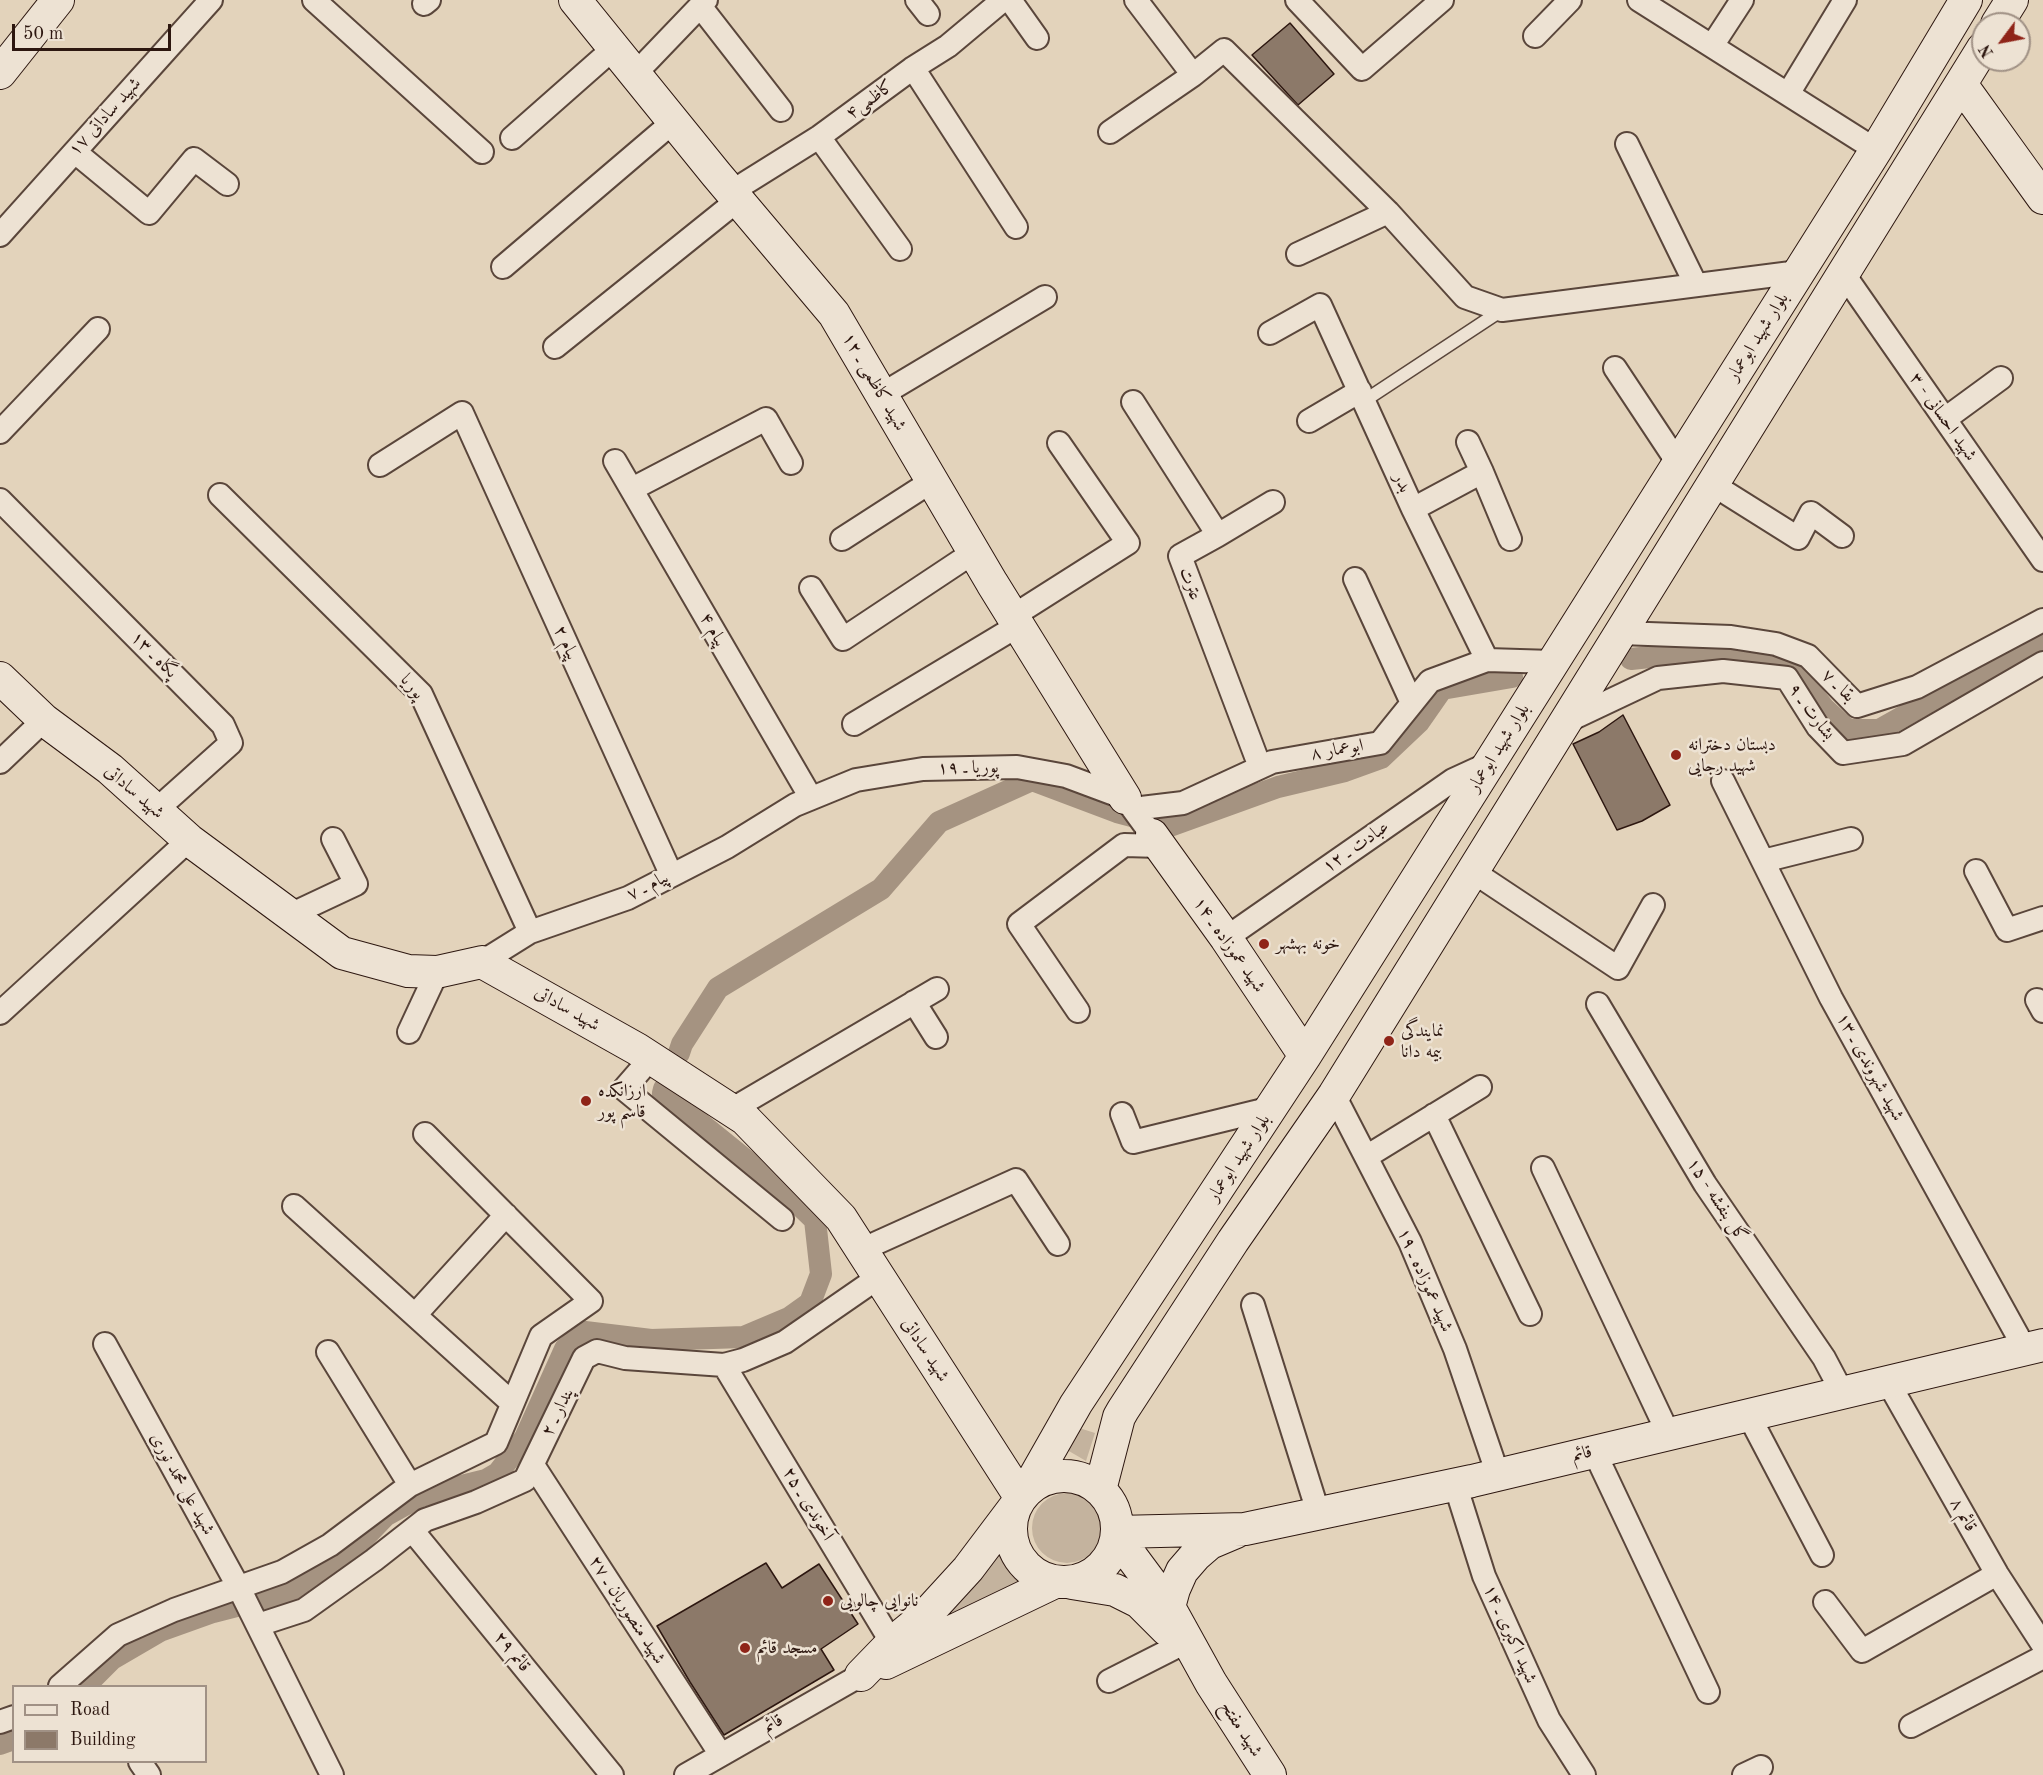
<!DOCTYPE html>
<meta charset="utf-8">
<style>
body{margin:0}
#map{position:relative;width:2043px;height:1775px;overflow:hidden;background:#e3d3bb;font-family:"Old Standard TT",serif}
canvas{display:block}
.legend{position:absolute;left:12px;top:1685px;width:195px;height:78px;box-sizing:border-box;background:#ede2d3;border:2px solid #a09185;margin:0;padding:8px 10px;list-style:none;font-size:18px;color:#2d1710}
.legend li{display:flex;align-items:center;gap:12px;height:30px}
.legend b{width:30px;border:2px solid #a09185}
.north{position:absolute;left:1971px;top:12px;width:60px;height:60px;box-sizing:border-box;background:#ede2d3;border:2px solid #a09185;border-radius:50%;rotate:238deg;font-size:16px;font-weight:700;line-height:24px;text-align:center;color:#2d1710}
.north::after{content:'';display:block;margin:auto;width:21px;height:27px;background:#8f2418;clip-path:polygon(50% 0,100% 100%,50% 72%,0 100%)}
.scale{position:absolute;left:12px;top:24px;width:159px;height:27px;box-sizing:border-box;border:3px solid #2d1710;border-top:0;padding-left:8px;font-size:18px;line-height:21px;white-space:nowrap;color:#2d1710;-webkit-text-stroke:4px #ede2d3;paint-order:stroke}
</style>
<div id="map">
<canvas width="2043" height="1775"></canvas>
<ul class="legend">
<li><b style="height:8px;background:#ede2d3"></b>Road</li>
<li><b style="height:16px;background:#8c7969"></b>Building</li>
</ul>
<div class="north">N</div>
<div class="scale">50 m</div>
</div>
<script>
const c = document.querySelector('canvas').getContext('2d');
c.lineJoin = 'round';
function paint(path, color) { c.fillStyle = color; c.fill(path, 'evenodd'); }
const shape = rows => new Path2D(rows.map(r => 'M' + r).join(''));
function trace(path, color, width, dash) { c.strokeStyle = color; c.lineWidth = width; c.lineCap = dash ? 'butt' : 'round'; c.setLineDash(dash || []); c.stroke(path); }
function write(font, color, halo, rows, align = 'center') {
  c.font = font + ' "Old Standard TT",Amiri,serif'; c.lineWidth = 5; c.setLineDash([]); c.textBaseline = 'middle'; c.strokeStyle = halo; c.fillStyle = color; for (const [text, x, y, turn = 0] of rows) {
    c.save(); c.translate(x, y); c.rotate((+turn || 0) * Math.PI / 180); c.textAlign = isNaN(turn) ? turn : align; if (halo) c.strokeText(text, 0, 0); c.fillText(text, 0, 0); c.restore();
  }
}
const green = shape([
 [1073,1426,1095,1433,1086,1461,1062,1447],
 '1032 1528a35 35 0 1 1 70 0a35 35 0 1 1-70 0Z',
 [999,1553,1011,1574,1020,1583,906,1645]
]);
const canal = shape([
 [1631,659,1669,655,1776,655,1796,665,1809,689,1824,708,1848,730,1879,730,2043,638],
 [679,1053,682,1044,718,988,881,889,939,822,1032,780,1117,812,1170,826,1278,787,1345,771,1381,758,1419,722,1442,689,1512,677],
 [85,1686,112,1659,160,1631,213,1612,287,1593,359,1543,385,1516,421,1496,486,1480,498,1473,525,1438,565,1349,585,1332,651,1340,744,1337,789,1318,810,1303,821,1274,815,1220,789,1195,663,1093,664,1089],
 [0,1744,14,1739]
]);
const building = shape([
 [1290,23,1334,74,1298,105,1252,55,1290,23],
 [1623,715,1670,805,1642,821,1617,830,1573,744,1599,732,1623,715],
 [766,1563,782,1588,819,1564,858,1624,821,1649,834,1670,724,1735,690,1682,657,1626,766,1563]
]);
const lane = shape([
 [1364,401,1502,310]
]);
const street = shape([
 [314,0,482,152],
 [917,0,928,14],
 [1010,0,1037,38],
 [1136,0,1193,75],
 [1297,0,1362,69,1442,0],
 [1639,0,1876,150],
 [424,4,429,0],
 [700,6,781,110],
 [1535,36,1570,0],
 [1712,46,1742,0],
 [913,68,1016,227],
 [635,74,706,0],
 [1788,94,1845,0],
 [1110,132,1193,75,1224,50,1388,212,1465,297,1502,310,1799,272],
 [819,137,900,249],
 [512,138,614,48],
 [1627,144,1696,285],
 [75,152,149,213,194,159,227,184],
 [731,192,819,137,913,68,948,46,1003,0],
 [0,235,211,0],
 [1298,254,1388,212],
 [503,267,673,122],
 [1843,273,2043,560],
 [1270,333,1320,305,1413,509,1487,660],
 [555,347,738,200],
 [1615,368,1678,463],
 [881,395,1045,297],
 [1133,402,1218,535,1180,556,1260,767],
 [1945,419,2001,378],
 [1309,421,1360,391],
 [0,432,98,329],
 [1468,442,1482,472],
 [615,461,811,798],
 [380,465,462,413,671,874],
 [1712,484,1798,538,1811,513,1842,536],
 [632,489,766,419,791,463],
 [220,495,421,694,530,932],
 [0,500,223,725,231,743,155,811],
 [1413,509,1482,472,1510,539],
 [1218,535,1273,502],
 [842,539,932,481],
 [1355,579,1412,703],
 [811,588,843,639,974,552],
 [1013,616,1128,543,1059,443],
 [1621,633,1731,637,1776,644,1808,656,1857,706,1917,687,2043,620],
 [1565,722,1658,678,1723,671,1787,678,1818,727,1843,753,1903,744,2043,663],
 [854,724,1019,625],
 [0,762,44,720],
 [1723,781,1831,998,2025,1349],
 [1133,809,1183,803,1272,762,1380,743,1430,681,1487,660,1553,662],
 [1763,861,1851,839],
 [1472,871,1618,968,1653,905],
 [1976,871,2007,930,2043,918],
 [290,915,356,884,333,839],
 [1226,938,1453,780,1490,763],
 [482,962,530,932,628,898,727,847,795,805,856,780,923,769,1017,767,1066,776,1125,798,1152,835],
 [2037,1000,2043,1011],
 [914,1002,936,1037],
 [1598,1004,1705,1184,1824,1358,1842,1392],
 [1078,1011,1019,924,1124,845,1160,846],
 [0,1013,189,840],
 [409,1032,437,972],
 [651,1058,624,1089,782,1219],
 [1334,1095,1410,1242,1455,1349,1498,1475],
 [731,1110,937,989],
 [1122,1114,1133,1142,1272,1108],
 [1434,1115,1530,1314],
 [1366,1157,1480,1087],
 [1543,1168,1668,1433],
 [294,1206,512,1403],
 [861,1250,1016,1180,1058,1244],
 [1253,1305,1318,1512],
 [415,1315,506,1215],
 [105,1344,239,1588,332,1775],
 [328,1352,410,1485],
 [724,1365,892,1643],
 [1888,1382,1997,1574,2043,1645],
 [1748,1414,1822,1555],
 [1594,1451,1708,1692],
 [533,1465,721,1755],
 [1455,1484,1484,1576,1549,1720,1584,1775],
 [412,1530,612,1775],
 [1825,1602,1862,1651,1997,1574],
 [258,1625,304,1610,374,1560,425,1520,476,1502,525,1480,584,1358,597,1351,625,1358,724,1365,743,1360,785,1342,879,1277],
 [1109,1681,1180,1645],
 [60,1686,118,1635,174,1610,282,1572,330,1545,410,1485,496,1443,541,1336,591,1301,425,1134],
 [0,1722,14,1717],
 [1911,1726,2043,1657],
 [140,1762,149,1775],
 [686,1775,861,1675],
 [1744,1775,1761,1767]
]);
const secondary = shape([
 [575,0,716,174,834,314,992,583,1125,798],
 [1997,24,2012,0],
 [0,73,58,0],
 [1961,84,2043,198],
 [0,678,44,720,110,769,189,840,342,953,408,971,437,972,482,962,637,1049,745,1119,841,1218,1021,1498],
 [1152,835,1226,938,1305,1056],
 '1011 1529a53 53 0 1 1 106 0a53 53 0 1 1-106 0Z',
 [1100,1490,1119,1417,1123,1410,1233,1241,1334,1095,1983,48],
 [1026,1492,1076,1404,1305,1056,1876,150,1966,0],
 [1117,1532,1245,1529,1472,1481,2043,1345],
 [1117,1537,1169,1607,1211,1683,1270,1775],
 [1072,1583,1115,1590,1139,1602,1167,1630],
 [1169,1607,1174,1589,1182,1571,1195,1556,1210,1543,1236,1532],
 [886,1663,1055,1582],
 [861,1675,892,1643,925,1616,968,1569,1014,1508]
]);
const markers = [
 [1676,755,6,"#8f2418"],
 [1264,944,6,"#8f2418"],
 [1389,1041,6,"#8f2418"],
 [586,1101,6,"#8f2418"],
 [828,1601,6,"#8f2418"],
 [745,1648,6,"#8f2418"]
];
const streetNames = [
 ["کاظمی۴",870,100,-36],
 ["شهید ساداتی ۱۷",105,117,-48],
 ["بلوار شهید ابوعمار",1758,337,-58],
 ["شهید کاظمی ـ ۱۲",874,382,60],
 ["شهید احسانی - ۳",1943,417,55],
 ["بدر",1402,483,66],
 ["عترت",1190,584,69],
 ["پیام ۴",713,630,60],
 ["پیام ۲",566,643,66],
 ["پگاه ـ ۱۳",154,655,45],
 ["بقا ـ ۷",1838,686,44],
 ["پوریا",412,687,50],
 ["بشارت ـ ۹",1811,712,54],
 ["بلوار شهید ابوعمار",1499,748,-58],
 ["ابوعمار ۸",1337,750,-10],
 ["پوریا ـ ۱۹",968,768,-1],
 ["شهید ساداتی",134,792,41],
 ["عبادت ـ ۱۲",1356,847,-35],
 ["پیام ـ ۷",648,886,-27],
 ["شهید عموزاده ـ ۱۴",1229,945,55],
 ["شهید ساداتی",567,1009,30],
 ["شهید شهروندی ـ ۱۳",1870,1067,61],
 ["بلوار شهید ابوعمار",1239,1158,-57],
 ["گل بنفشه - ۱۵",1717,1200,57],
 ["شهید عموزاده ـ ۱۹",1425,1280,66],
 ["شهید ساداتی",925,1350,57],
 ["پندار ـ ۲",558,1412,-64],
 ["قائم",1582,1454,-14],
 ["شهید علی محمد نوری",182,1484,61],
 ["آخوندی ـ ۲۵",808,1504,59],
 ["قائم ۸",1963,1515,60],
 ["شهید منصوریان ـ ۲۷",627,1610,57],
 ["شهید اکبری ـ ۱۴",1510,1634,66],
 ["قائم ۲۹",512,1652,51],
 ["قائم",773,1724,-30],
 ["شهید مفتح",1241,1729,57]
];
const poiNames = [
 ["دبستان دخترانه",1688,745],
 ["شهید رجایی",1688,766],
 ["خونه بهشهر",1276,944],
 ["نمایندگی",1401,1031],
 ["بیمه دانا",1401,1052],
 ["ارزانکده",598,1091],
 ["قاسم پور",598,1112],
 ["نانوایی چالویی",840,1601],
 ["مسجد قائم",757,1648]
];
paint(green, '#c4b39e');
trace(canal, '#a59381', 22);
paint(building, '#8c7969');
trace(building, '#2d1710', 1.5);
trace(lane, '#5a463b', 15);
trace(street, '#5a463b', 26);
trace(secondary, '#2d1710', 34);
trace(lane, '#ede2d3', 12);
trace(street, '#ede2d3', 22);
trace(secondary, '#ede2d3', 32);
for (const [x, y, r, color] of markers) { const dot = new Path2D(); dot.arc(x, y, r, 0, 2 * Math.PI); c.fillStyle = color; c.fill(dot); trace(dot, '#ede2d3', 2); }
write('18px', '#2d1710', '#ede2d3', streetNames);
write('18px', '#2d1710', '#ede2d3', poiNames, 'left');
</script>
